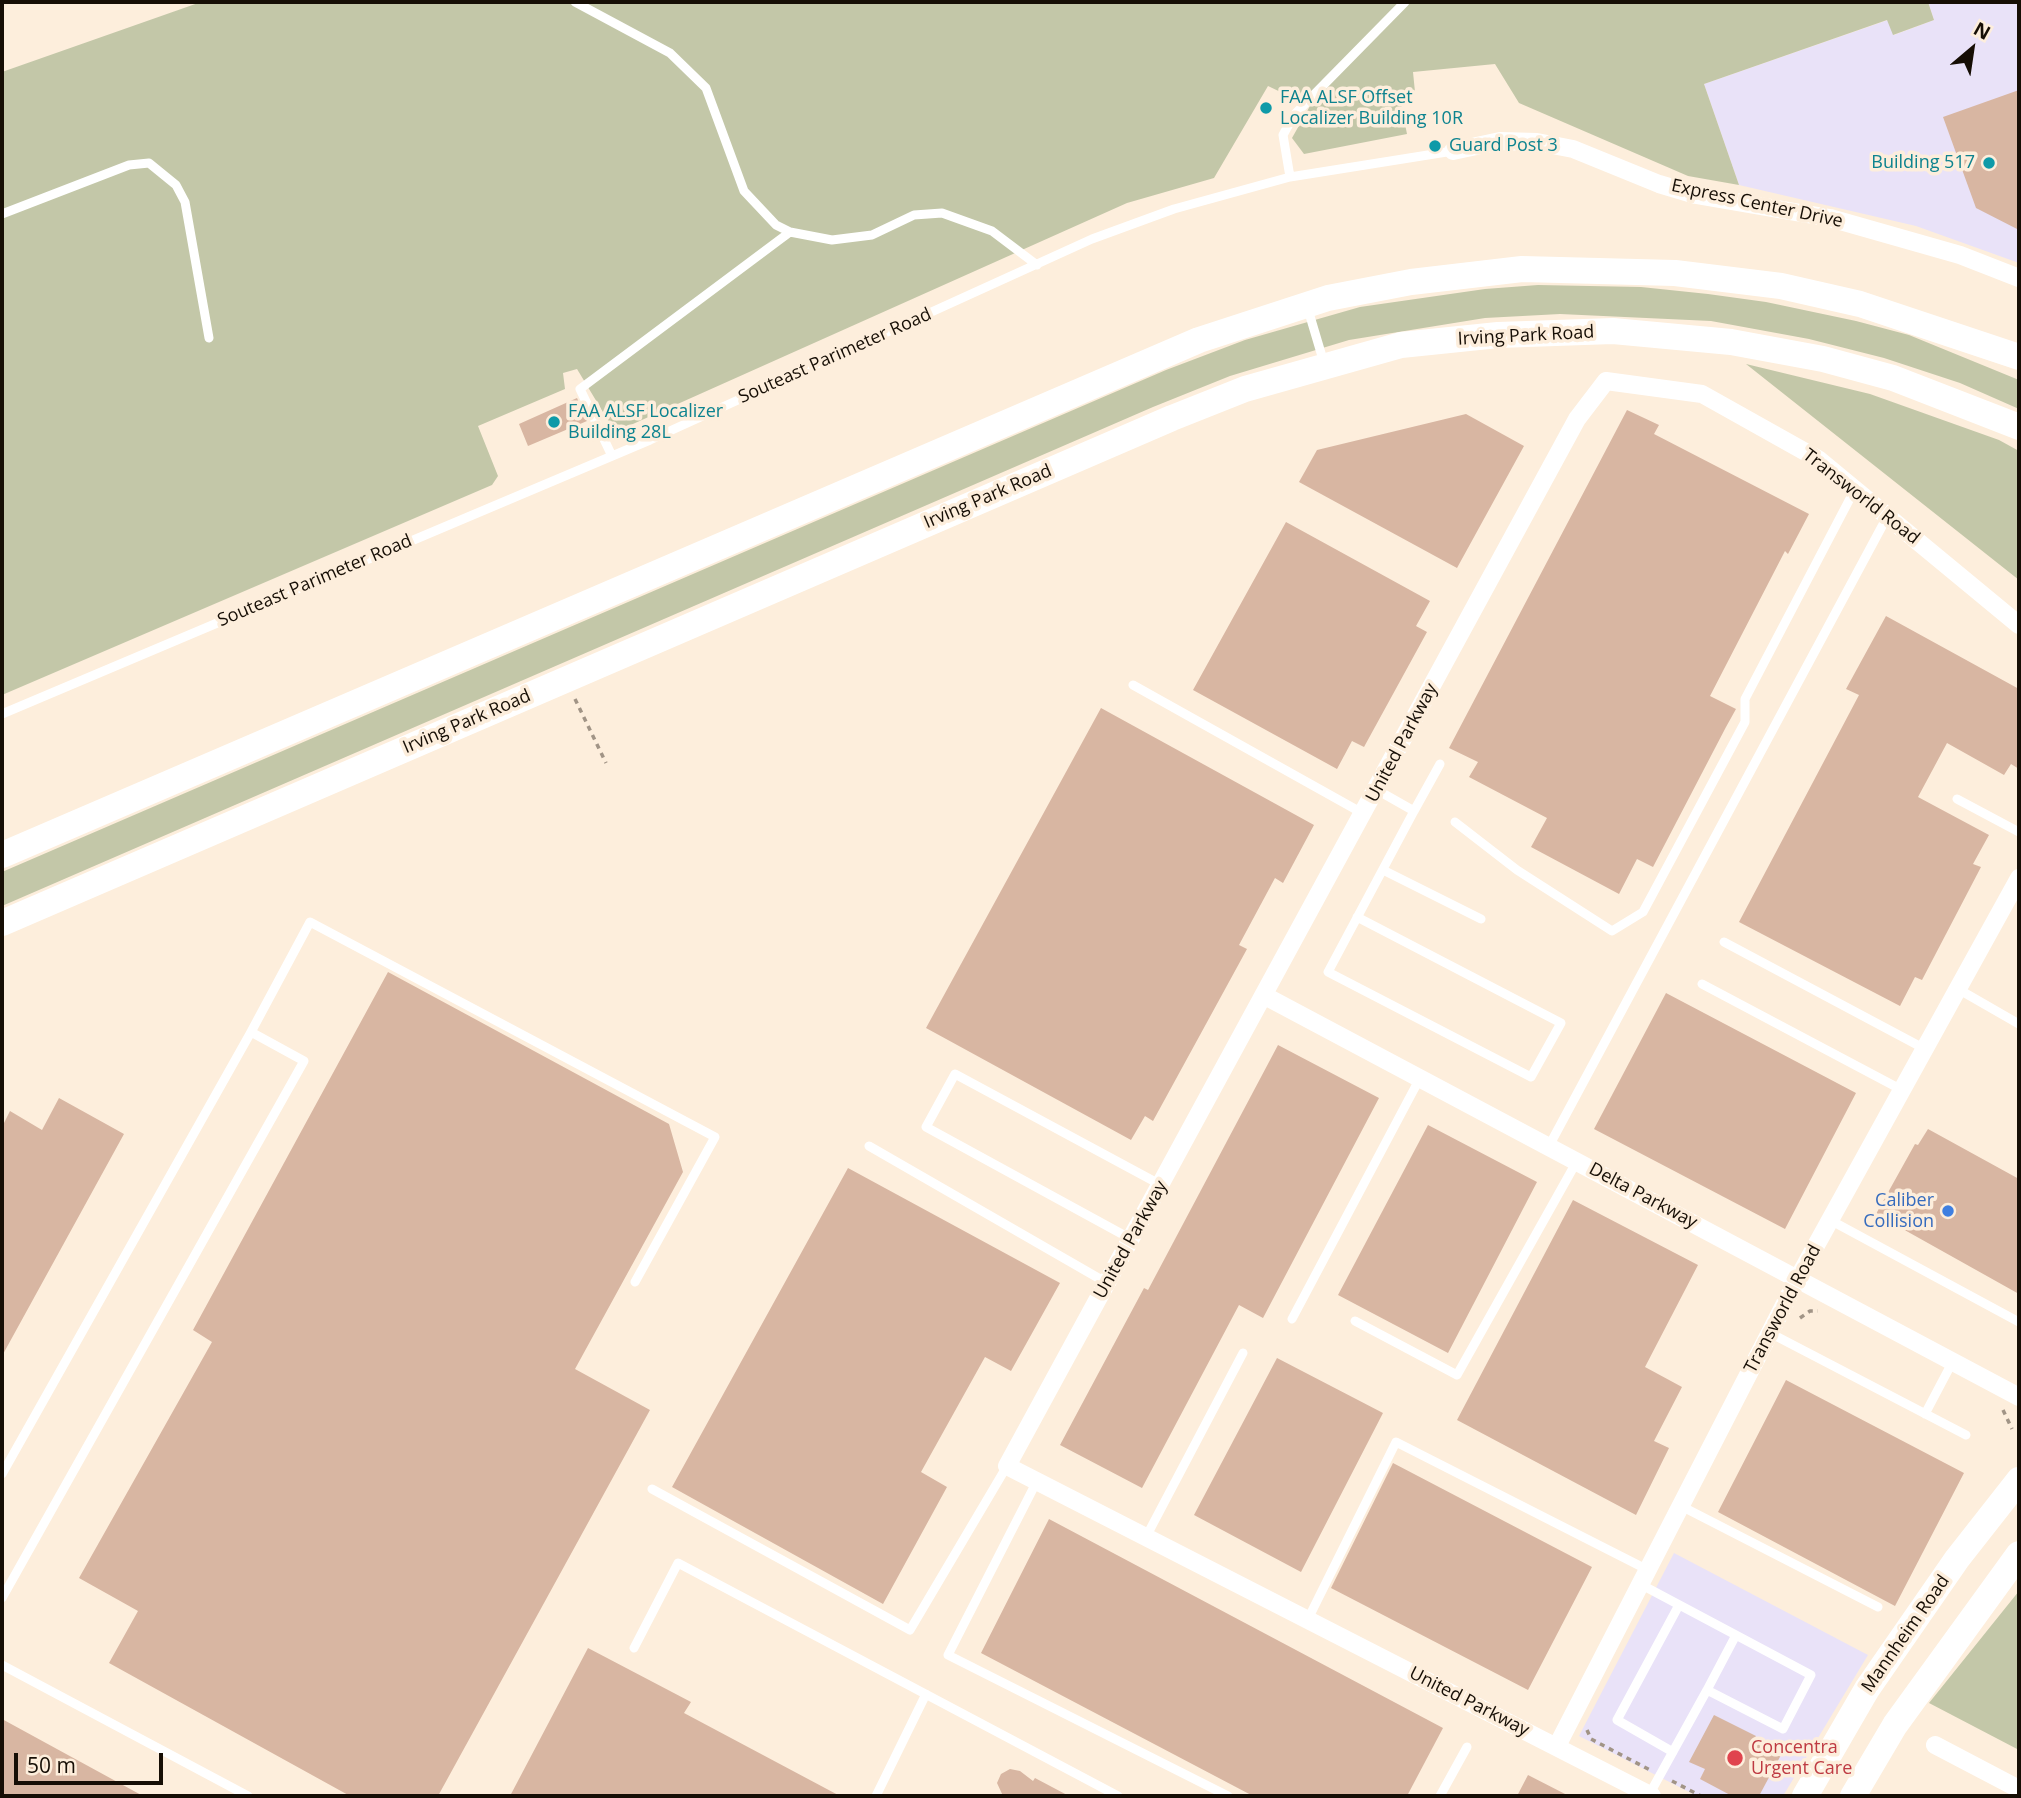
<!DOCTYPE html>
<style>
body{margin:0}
#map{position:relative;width:2021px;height:1798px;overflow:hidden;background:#fdeedc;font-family:"Open Sans",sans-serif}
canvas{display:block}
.frame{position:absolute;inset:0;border:4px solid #160e05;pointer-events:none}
.north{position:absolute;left:1937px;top:14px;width:70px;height:70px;-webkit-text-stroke:5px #fdeedc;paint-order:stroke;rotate:29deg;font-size:19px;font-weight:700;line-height:28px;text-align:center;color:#160e05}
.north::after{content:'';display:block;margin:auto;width:24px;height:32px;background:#160e05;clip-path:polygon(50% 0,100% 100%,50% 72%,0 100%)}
.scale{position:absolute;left:14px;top:1753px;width:149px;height:32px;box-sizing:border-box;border:4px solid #160e05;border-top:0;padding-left:9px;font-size:21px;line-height:24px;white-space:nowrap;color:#160e05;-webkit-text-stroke:5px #fdeedc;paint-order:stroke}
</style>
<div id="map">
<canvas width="2021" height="1798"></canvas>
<div class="frame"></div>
<div class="north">N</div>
<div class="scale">50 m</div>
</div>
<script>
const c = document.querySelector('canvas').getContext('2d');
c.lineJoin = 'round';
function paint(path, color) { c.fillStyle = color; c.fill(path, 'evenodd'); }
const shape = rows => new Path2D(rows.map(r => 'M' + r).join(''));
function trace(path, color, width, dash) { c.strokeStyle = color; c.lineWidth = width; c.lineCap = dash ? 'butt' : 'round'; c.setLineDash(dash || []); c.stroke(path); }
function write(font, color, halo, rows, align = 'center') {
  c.font = font + ' "Open Sans",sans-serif'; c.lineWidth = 7; c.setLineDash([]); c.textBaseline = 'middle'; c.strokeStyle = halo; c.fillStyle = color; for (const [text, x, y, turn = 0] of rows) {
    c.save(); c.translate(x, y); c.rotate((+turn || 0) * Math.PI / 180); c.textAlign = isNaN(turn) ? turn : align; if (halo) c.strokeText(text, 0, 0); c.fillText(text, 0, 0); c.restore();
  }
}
const commercial = shape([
 [1928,2,2019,2,2019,263,1916,226,1739,185,1704,84,1888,20,1894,35,1934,20],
 [1674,1553,1868,1655,1783,1796,1697,1796,1579,1736]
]);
const green = shape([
 [201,2,1928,2,1934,20,1893,35,1887,20,1704,84,1739,185,1688,176,1519,103,1495,64,1413,72,1415,92,1399,94,1407,134,1304,154,1292,138,1310,106,1268,86,1214,178,1127,203,615,432,577,369,563,373,565,389,478,426,498,476,492,485,2,695,2,72],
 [1538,285,1641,287,1708,294,1766,302,1856,321,1909,335,2019,380,2019,409,1960,383,1884,358,1809,339,1711,321,1560,314,1485,318,1349,340,1230,376,1153,407,2,906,2,872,1166,370,1245,340,1360,307,1485,289],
 [1746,364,1870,394,1999,440,2019,451,2019,580],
 [2019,1591,2019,1750,1929,1703]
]);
const building = shape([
 [2019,90,2019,230,1976,208,1943,117],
 [577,398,587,421,528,446,519,424],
 [1627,410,1659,425,1654,434,1809,514,1788,554,1785,551,1710,696,1736,709,1726,727,1653,867,1637,859,1619,894,1531,847,1547,818,1469,777,1478,762,1449,748],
 [1466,414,1524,446,1457,568,1299,482,1317,450],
 [1286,522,1430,601,1416,626,1427,632,1364,747,1352,741,1337,769,1193,690],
 [1886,616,2019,689,2019,769,2011,764,2004,775,1947,743,1918,797,1989,835,1973,864,1981,867,1922,980,1915,977,1900,1006,1739,922,1859,695,1846,689],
 [1101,708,1314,825,1283,883,1275,878,1239,945,1247,949,1153,1121,1145,1116,1131,1140,926,1028],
 [388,972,669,1124,683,1172,575,1369,650,1410,438,1796,350,1796,109,1663,138,1611,79,1578,212,1342,193,1330],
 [1666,993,1856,1093,1785,1229,1594,1129],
 [1278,1045,1379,1098,1263,1318,1239,1305,1142,1488,1060,1445,1144,1288,1148,1290],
 [59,1098,124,1134,2,1356,2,1127,10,1111,42,1130],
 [1428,1125,1537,1182,1448,1353,1338,1295],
 [1928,1129,2019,1179,2019,1294,1876,1214,1915,1144,1918,1145],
 [848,1168,1060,1283,1011,1371,985,1357,921,1472,947,1487,883,1604,672,1487],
 [1573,1200,1698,1265,1645,1367,1682,1387,1654,1441,1669,1448,1636,1515,1457,1420],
 [1277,1358,1383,1413,1301,1572,1194,1515],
 [1786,1380,1964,1473,1895,1606,1718,1512],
 [1393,1463,1592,1567,1528,1690,1331,1588],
 [1049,1519,1443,1728,1407,1796,1253,1796,981,1653],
 [588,1648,691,1702,684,1713,840,1796,510,1796],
 [1714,1715,1756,1736,1753,1740,1781,1755,1759,1796,1732,1796,1700,1779,1705,1769,1689,1762],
 [2,1719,143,1796,2,1796],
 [1010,1769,1020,1771,1033,1781,1035,1778,1069,1796,1003,1796,997,1783,1001,1774],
 [1528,1775,1569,1796,1517,1796]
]);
const path = shape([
 [575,699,606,763],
 [1800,1318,1810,1311,1818,1311],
 [2003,1410,2012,1429],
 [1587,1730,1591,1739,1650,1770],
 [1672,1781,1701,1796]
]);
const lane = shape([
 [575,2,670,53,706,88,744,191,776,225,790,232,832,240,872,235,914,215,942,213,992,231,1037,265],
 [1290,177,1283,135,1294,115,1405,2],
 [2,214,129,165,149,163,176,185,185,202,209,338],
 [1307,306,1324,363],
 [612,456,580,389,790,232],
 [1133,685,1364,814],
 [2,714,650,440,1092,239,1174,209,1290,177,1453,151],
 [1957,799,2019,832],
 [1414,811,1440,764],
 [1455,822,1517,870,1612,931,1643,912,1745,722,1745,699,1855,489],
 [1383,870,1481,919],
 [1357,917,1561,1023,1531,1077,1328,972,1414,811,1377,790],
 [1724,942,1925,1049],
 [1702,984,1902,1090],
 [1958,989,2019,1024],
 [251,1032,310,922,715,1137,635,1282],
 [869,1146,1107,1283],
 [1549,1146,1887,517],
 [1830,1220,2019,1322],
 [1131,1239,926,1127,955,1074,1161,1185],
 [1292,1319,1420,1078],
 [1355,1321,1457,1375,1577,1161],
 [1770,1333,1966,1435],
 [1925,1414,1953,1361],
 [2,1474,251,1032,304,1061,2,1598],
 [1037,1481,948,1655,1228,1796],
 [652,1489,910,1630,1007,1466],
 [1681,1506,1878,1607],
 [1146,1537,1243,1353],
 [1640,1584,1811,1675,1783,1729,1707,1690,1649,1795],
 [1308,1619,1396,1442,1648,1570],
 [634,1648,678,1563,1118,1796],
 [2,1665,248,1796],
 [1707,1690,1736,1635],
 [1673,1752,1617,1720,1679,1605],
 [876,1796,926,1694],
 [1440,1796,1467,1747]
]);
const street = shape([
 [1453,151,1500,141,1537,142,1573,149,1659,184,1696,195,1830,218,1960,255,2019,278],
 [1265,996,2019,1397],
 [1935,1745,2019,1789],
 [1557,1746,1798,1278,2019,878],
 [1652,1796,1007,1466,1577,419,1606,381,1702,394,1818,459,2019,625]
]);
const primary = shape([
 [2,855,1199,340,1328,298,1411,282,1522,269,1675,273,1781,286,1860,304,2019,357],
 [2,923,1172,418,1245,389,1401,345,1498,335,1613,331,1731,342,1823,359,1893,378,2019,427],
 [1805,1796,1867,1689,1957,1559,2019,1480],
 [1853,1796,1895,1725,2019,1554]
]);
const markers = [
 [1266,108,7,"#0f9aa8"],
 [1435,146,7,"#0f9aa8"],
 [1989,163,7,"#0f9aa8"],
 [554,422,7,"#0f9aa8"],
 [1948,1211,7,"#3f7fe0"],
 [1735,1758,9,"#e0444e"]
];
const cultureNames = [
 ["FAA ALSF Offset",1280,98],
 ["Localizer Building 10R",1280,119],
 ["Guard Post 3",1449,146],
 ["Building 517",1975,163,"right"],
 ["FAA ALSF Localizer",568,412],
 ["Building 28L",568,433]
];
const streetNames = [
 ["Express Center Drive",1757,204,12],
 ["Irving Park Road",1526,336,-3],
 ["Souteast Parimeter Road",835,356,-24],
 ["Irving Park Road",988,497,-23],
 ["Transworld Road",1861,497,38],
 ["Souteast Parimeter Road",315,581,-23],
 ["Irving Park Road",467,722,-23],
 ["United Parkway",1402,743,-62],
 ["Delta Parkway",1643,1196,28],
 ["United Parkway",1131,1240,-61],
 ["Transworld Road",1783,1309,-62],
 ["Mannheim Road",1906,1634,-55],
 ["United Parkway",1469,1702,27]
];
const shopNames = [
 ["Caliber",1934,1201],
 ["Collision",1934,1222]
];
const healthNames = [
 ["Concentra",1751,1748],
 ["Urgent Care",1751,1769]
];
paint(commercial, '#e9e2f8');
paint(green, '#c3c7a8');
paint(building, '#d8b6a2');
trace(path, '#a19486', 3.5, [5, 5]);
trace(lane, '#fff', 9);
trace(street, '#fff', 18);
trace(primary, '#fff', 26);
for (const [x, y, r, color] of markers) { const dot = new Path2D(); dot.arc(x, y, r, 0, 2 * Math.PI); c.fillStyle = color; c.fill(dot); trace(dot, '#fdeedc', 2.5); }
write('18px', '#0d838f', '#fdeedc', cultureNames, 'left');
write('18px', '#160e05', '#fdeedc', streetNames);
write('18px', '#366cbe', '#fdeedc', shopNames, 'right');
write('18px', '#be3a42', '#fdeedc', healthNames, 'left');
</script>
